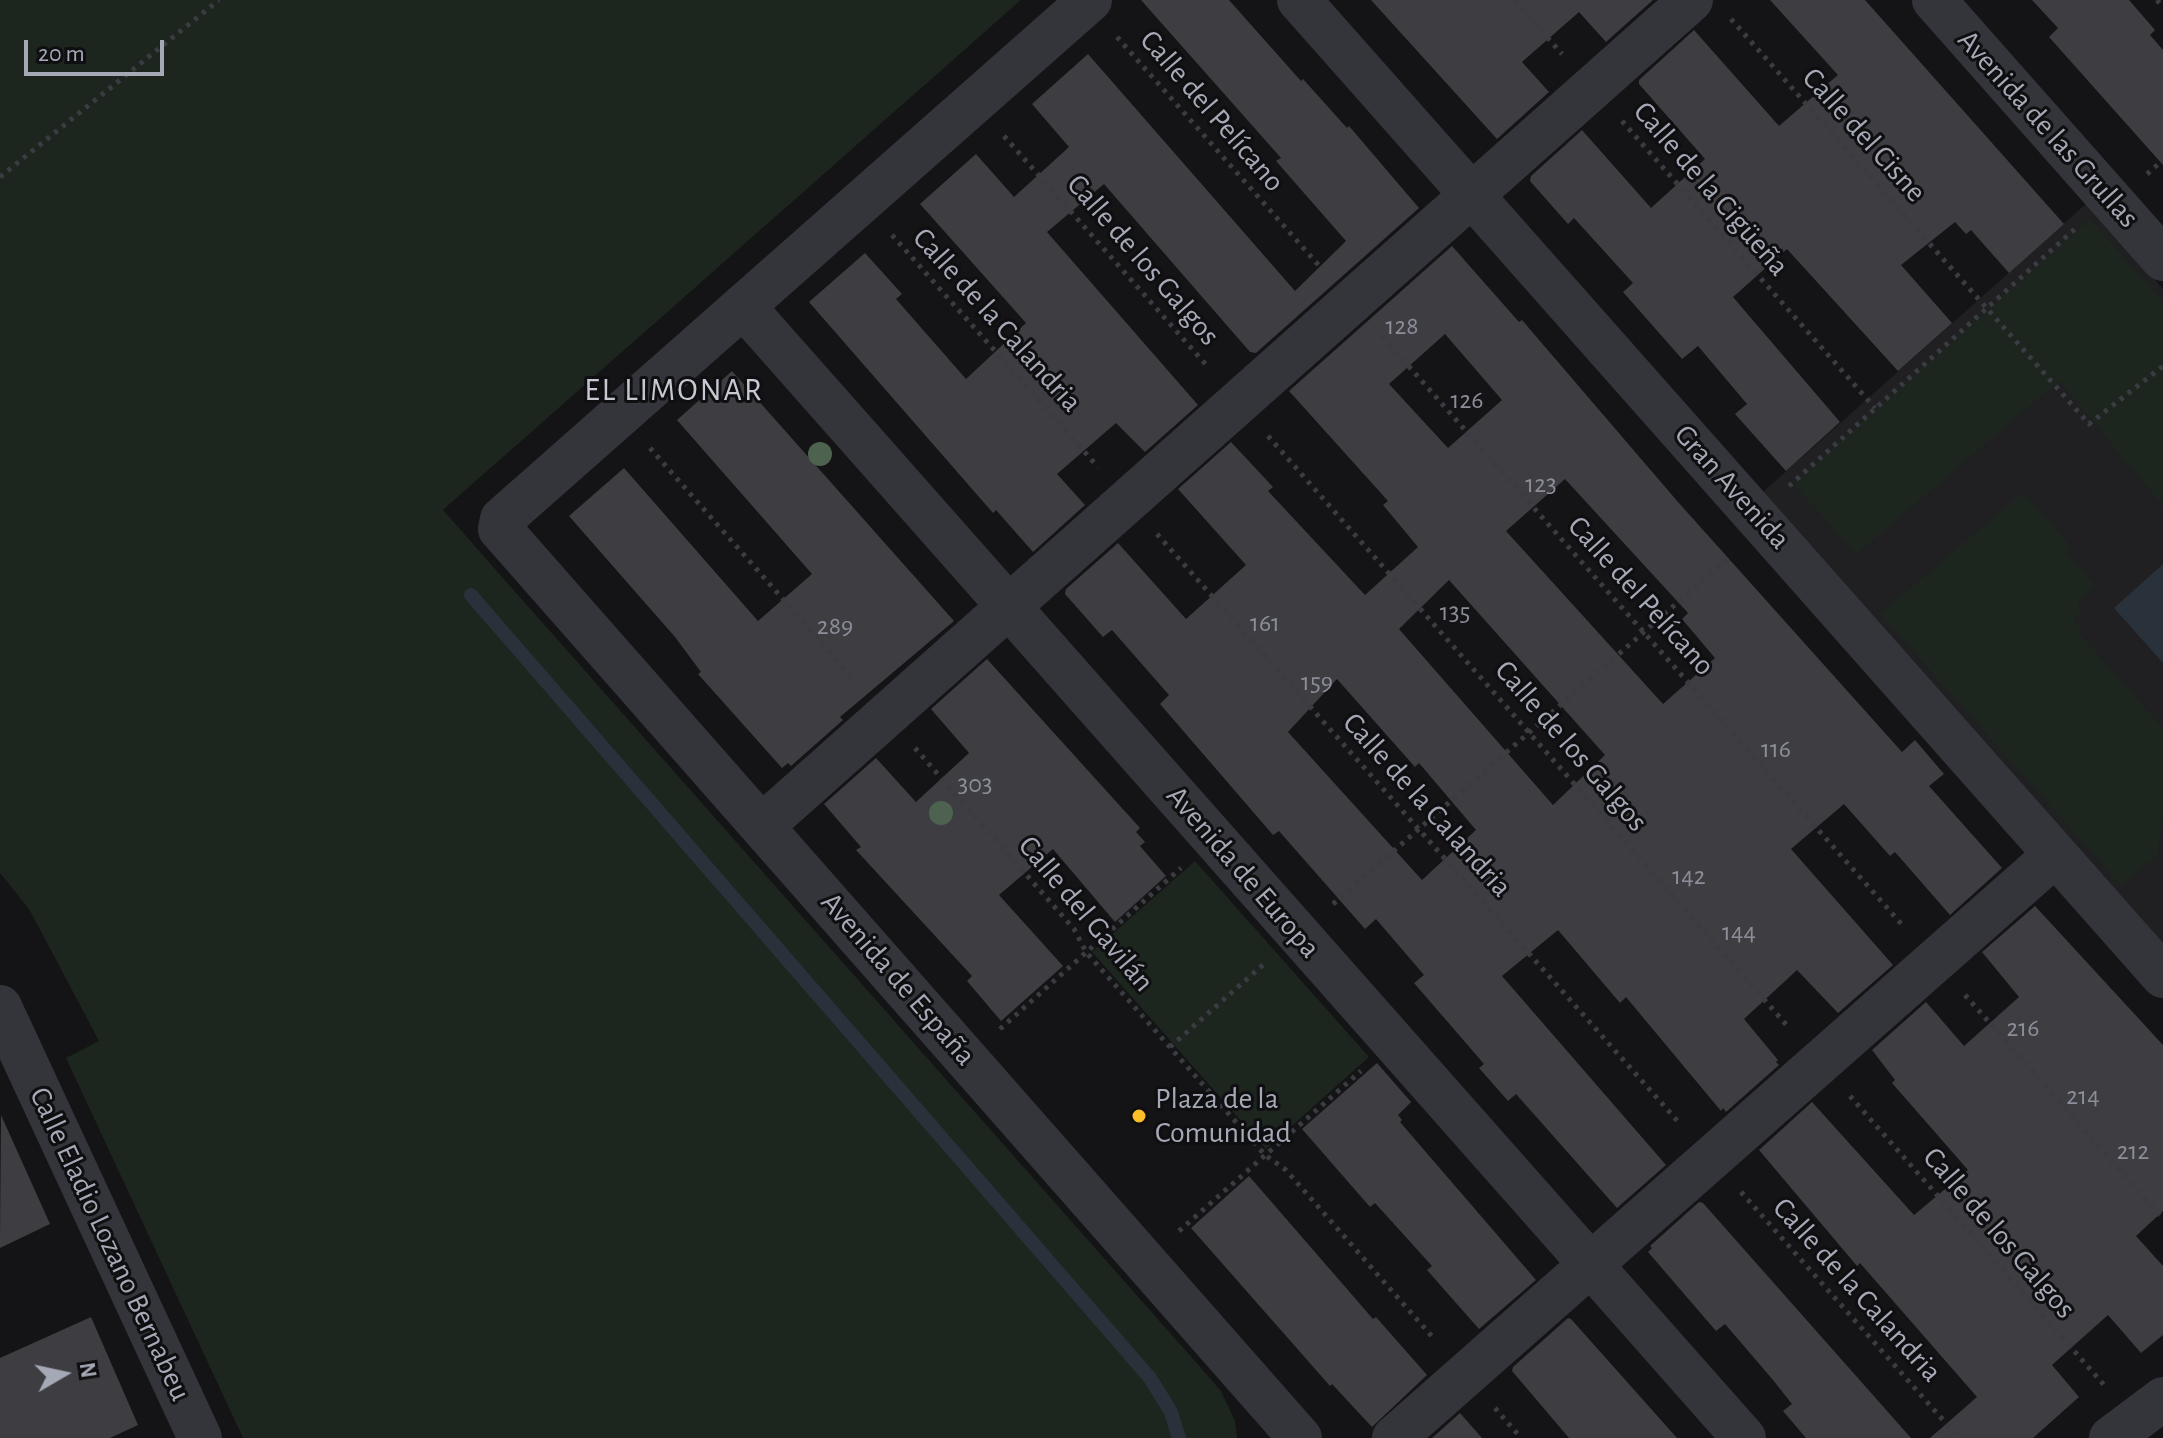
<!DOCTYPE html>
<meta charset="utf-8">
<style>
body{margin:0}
#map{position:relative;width:2163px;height:1438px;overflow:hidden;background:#141315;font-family:"Alegreya Sans",sans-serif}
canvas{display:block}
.north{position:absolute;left:24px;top:1334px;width:80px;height:80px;-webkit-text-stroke:6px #0f0e10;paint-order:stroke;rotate:81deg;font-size:22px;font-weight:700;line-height:32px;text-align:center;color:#a5a9b6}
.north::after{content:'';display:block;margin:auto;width:28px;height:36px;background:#a5a9b6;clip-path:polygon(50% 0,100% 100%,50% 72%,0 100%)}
.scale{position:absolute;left:24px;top:40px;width:140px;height:36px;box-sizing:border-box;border:4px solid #a5a9b6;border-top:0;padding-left:10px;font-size:24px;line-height:28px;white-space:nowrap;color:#a5a9b6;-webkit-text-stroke:6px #0f0e10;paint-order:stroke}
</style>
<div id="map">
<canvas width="2163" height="1438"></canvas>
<div class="north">N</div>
<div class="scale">20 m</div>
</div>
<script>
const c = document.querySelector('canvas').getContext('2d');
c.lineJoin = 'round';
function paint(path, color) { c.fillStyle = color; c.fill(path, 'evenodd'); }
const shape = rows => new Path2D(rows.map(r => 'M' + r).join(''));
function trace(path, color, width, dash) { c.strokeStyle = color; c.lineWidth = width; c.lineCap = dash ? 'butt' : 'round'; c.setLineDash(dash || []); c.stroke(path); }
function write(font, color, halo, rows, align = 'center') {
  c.font = font + ' "Alegreya Sans",sans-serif'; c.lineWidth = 6; c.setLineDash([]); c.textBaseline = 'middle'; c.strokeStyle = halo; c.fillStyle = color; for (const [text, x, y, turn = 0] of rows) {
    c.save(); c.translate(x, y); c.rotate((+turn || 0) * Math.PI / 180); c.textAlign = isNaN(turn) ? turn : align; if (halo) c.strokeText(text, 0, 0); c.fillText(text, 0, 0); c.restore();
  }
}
const built = shape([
 [2087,203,2163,289,2163,947,1763,492]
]);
const green = shape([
 [0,0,1021,0,443,510,1194,1360,1221,1391,1235,1421,1237,1438,243,1438,66,1058,99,1041,29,909,0,873],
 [2090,219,2163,302,2163,506,2059,381,1857,554,1793,484],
 [2023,492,2071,546,2065,552,2095,585,2077,602,2083,610,2073,619,2082,630,2079,633,2163,728,2163,820,2157,856,2121,886,1880,614],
 [1195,861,1369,1057,1266,1149,1092,952]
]);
const water = shape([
 [2163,564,2163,663,2114,608]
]);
const stream = shape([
 [471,595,1150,1378,1171,1412,1179,1438]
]);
const building = shape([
 [1141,0,1229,0,1301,81,1303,79,1347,128,1349,126,1419,208,1256,353,1250,352,1104,184,1047,232,1198,405,1145,452,1116,423,1057,474,1085,505,1033,552,996,510,993,513,809,302,865,253,902,294,896,299,966,379,1026,323,920,204,976,154,1014,197,1069,147,1032,104,1088,54,1295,291,1346,241,1276,161,1281,158],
 [1371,0,1653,0,1606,42,1579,12,1522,62,1549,92,1497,139],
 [1770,0,1865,0,2064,224,2009,273,1971,230,1966,234,1955,222,1901,265,1952,323,1898,371,1787,249,1733,297,1840,422,1786,471,1735,414,1747,404,1698,346,1682,359,1623,292,1633,283,1574,218,1568,224,1530,181,1531,176,1582,130,1651,208,1705,159,1639,84,1639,80,1694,30,1779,126,1838,75],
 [2032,0,2129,0,2155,30,2150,35,2163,50,2163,165,2049,37,2058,28],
 [1452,246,1519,322,1522,320,1678,502,1902,752,1915,740,1944,774,1929,786,2002,868,1950,915,1895,852,1890,856,1844,804,1791,849,1893,965,1838,1013,1797,970,1744,1019,1778,1060,1776,1062,1779,1065,1726,1112,1723,1108,1721,1111,1626,997,1620,1003,1558,930,1502,976,1666,1165,1617,1208,1516,1094,1508,1101,1479,1068,1484,1064,1414,983,1424,975,1376,919,1365,929,1279,831,1273,835,1160,704,1169,695,1112,630,1103,637,1065,594,1066,589,1118,543,1186,619,1246,565,1178,489,1231,442,1273,487,1268,491,1365,595,1418,547,1383,505,1388,501,1289,391],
 [1445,334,1502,400,1448,448,1389,384],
 [1565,479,1688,613,1682,619,1715,658,1663,704,1506,531],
 [1449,580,1605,755,1553,805,1399,629],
 [1337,679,1415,767,1419,763,1476,830,1422,880,1288,732],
 [732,371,954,621,840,717,843,720,791,766,788,763,782,768,698,674,701,672,675,637,569,516,624,468,758,621,812,574,677,420],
 [987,659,1140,828,1136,832,1145,842,1140,846,1166,876,1115,922,1053,849,999,895,1063,966,1001,1021,967,981,972,976,856,850,861,847,824,804,876,758,916,802,969,753,931,709],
 [2035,906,2163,1045,2163,1211,2136,1236,2163,1266,2163,1335,2141,1353,2108,1315,2052,1365,2079,1397,2033,1438,1930,1438,1977,1397,1860,1263,1857,1266,1759,1150,1812,1102,1914,1215,1968,1170,1892,1083,1895,1080,1872,1050,1926,1002,1964,1046,2019,997,1982,952],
 [1377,1063,1411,1102,1398,1115,1402,1120,1400,1122,1536,1280,1479,1329,1427,1270,1432,1266,1375,1203,1370,1207,1302,1129],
 [1,1115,50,1224,0,1248,0,1237],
 [1249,1176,1373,1319,1376,1317,1427,1375,1372,1427,1332,1384,1330,1386,1191,1228],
 [1699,1202,1703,1203,1911,1438,1806,1438,1783,1411,1792,1404,1773,1380,1725,1324,1716,1331,1648,1252,1652,1248,1650,1246],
 [91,1317,138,1425,110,1438,0,1438,0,1358],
 [1568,1318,1571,1319,1677,1438,1569,1438,1512,1371,1513,1367],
 [1460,1413,1482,1438,1432,1438]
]);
const path = shape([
 [1514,0,1562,54],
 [2157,0,2163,7],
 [1731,19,2089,424,2163,366],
 [1117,37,1322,269],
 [1622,121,1875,408],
 [1004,136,1209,368],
 [2147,174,2163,160],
 [0,177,219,0],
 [892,235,1098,467],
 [1382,336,1905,928],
 [1268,436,1790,1029],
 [650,448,855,681],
 [1789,486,2076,228],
 [1157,534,1681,1125],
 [915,748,1074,929,1086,952,1265,1155,1286,1170,1435,1340],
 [1333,904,1732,555],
 [1965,995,2163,1219],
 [1000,1029,1181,868],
 [1170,1047,1265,963],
 [1850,1096,2105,1386],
 [1741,1192,1959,1438],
 [1179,1231,1361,1071],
 [1495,1408,1521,1438]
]);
const minor = shape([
 [1090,0,502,519,500,529,1300,1438],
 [1299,0,2163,976],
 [1934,0,2163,259],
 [743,306,1744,1438],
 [763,825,1691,0],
 [0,1007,200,1438],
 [1394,1438,2055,855],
 [2111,1438,2163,1399]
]);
const trees = [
 [820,454],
 [941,813]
];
const markers = [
 [1139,1116,8,"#f9be28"]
];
const numberNames = [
 ["128",1402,326],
 ["126",1467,400],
 ["123",1541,484],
 ["135",1455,612],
 ["161",1265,623],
 ["289",835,626],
 ["159",1317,682],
 ["116",1776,749],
 ["303",975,784],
 ["142",1689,876],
 ["144",1739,932],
 ["216",2023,1028],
 ["214",2083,1096],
 ["212",2133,1151]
];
const streetNames = [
 ["Calle del Pelícano",1212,111,49],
 ["Avenida de las Grullas",2048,129,48],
 ["Calle del Cisne",1864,135,48],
 ["Calle de la Cigüeña",1711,189,49],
 ["Calle de los Galgos",1143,260,49],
 ["Calle de la Calandria",997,320,48],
 ["Gran Avenida",1732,487,48],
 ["Calle del Pelícano",1641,596,48],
 ["Calle de los Galgos",1571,746,49],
 ["Calle de la Calandria",1427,805,48],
 ["Avenida de Europa",1243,872,49],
 ["Calle del Gavilán",1086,914,50],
 ["Avenida de España",898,979,49],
 ["Calle de los Galgos",1999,1233,49],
 ["Calle Eladio Lozano Bernabeu",110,1244,65],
 ["Calle de la Calandria",1857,1290,48]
];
const poiNames = [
 ["Plaza de la",1155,1099],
 ["Comunidad",1155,1133]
];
const neighbourhoodNames = [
 ["EL LIMONAR",674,390]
];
paint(built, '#201f22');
paint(green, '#1d251f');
paint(water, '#29313a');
trace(stream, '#29313a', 14);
paint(building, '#3e3e42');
trace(path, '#3a3c42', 5, [4, 6]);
trace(minor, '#34353a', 44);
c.fillStyle = '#4d624f';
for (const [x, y] of trees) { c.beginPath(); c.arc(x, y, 12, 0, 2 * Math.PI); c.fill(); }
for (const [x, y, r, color] of markers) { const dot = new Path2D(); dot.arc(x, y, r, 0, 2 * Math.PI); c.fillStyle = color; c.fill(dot); trace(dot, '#0f0e10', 3); }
write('26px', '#8b8e99', null, numberNames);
write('30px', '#a5a9b6', '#0f0e10', streetNames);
write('30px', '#a5a9b6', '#0f0e10', poiNames, 'left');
c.letterSpacing = '2px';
write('32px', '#c6c8d2', '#0f0e10', neighbourhoodNames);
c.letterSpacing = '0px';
</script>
